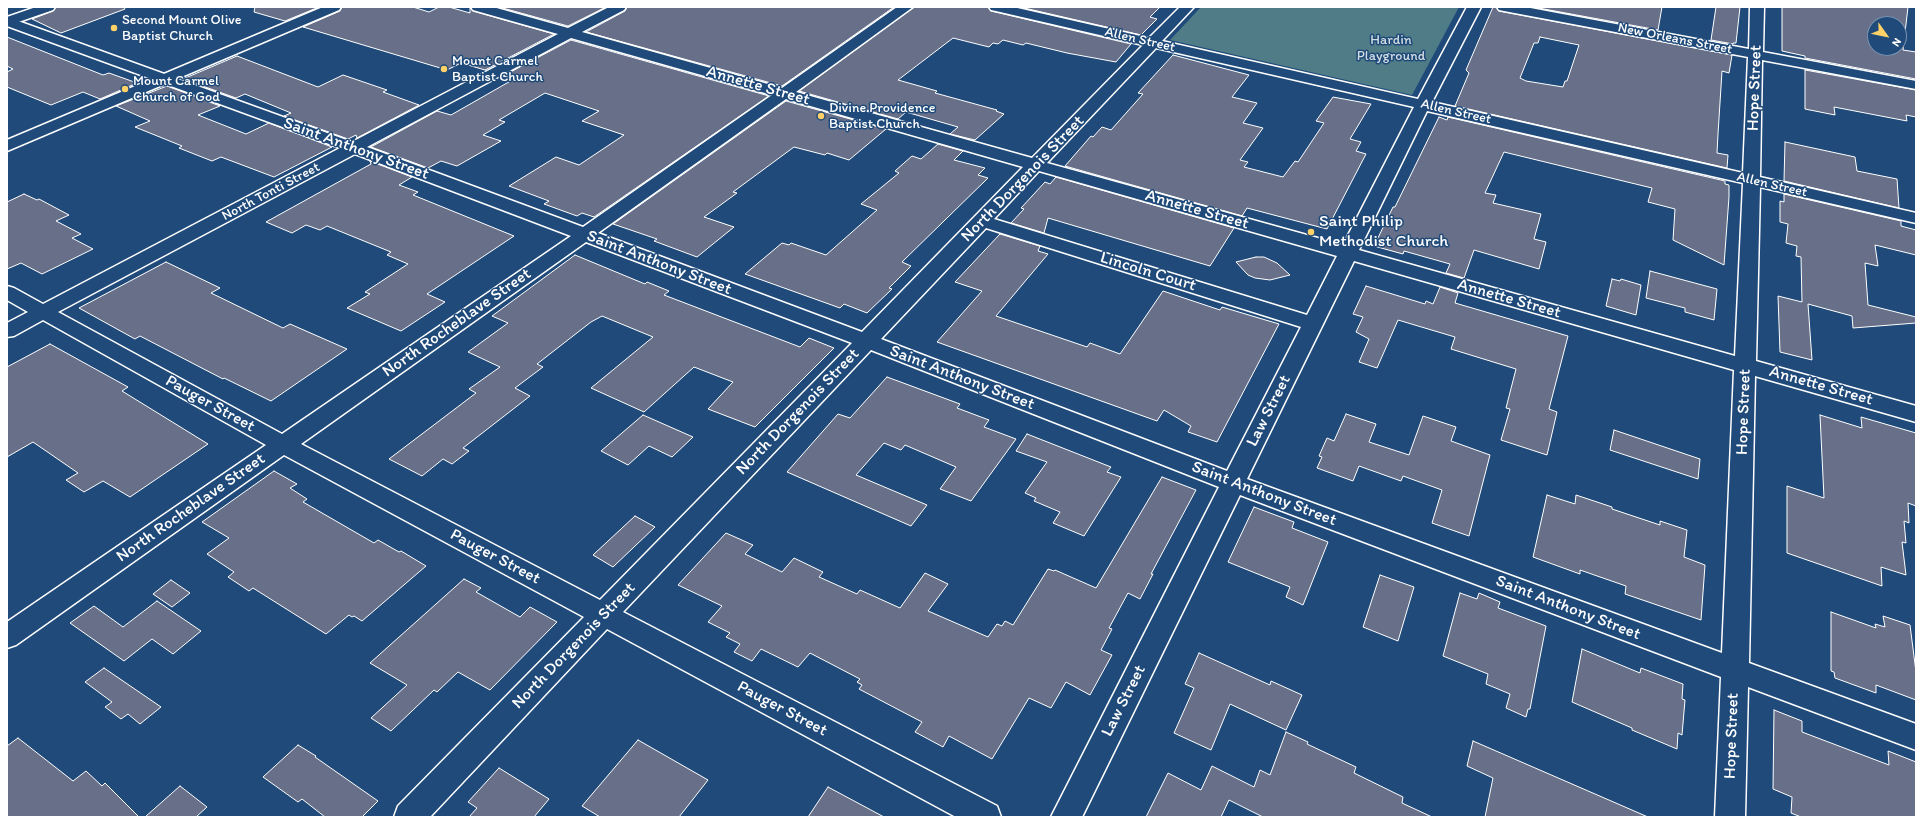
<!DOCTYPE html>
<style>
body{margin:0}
#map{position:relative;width:1923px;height:824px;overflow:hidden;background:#1f4a7a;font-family:Itim,sans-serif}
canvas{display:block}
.frame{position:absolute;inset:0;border:8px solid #fff;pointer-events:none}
.north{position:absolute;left:1867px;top:16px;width:40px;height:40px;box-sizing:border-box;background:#1f4a7a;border:1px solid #7992af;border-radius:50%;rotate:123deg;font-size:11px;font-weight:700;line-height:16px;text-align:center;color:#fff}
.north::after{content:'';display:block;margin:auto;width:14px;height:18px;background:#ffd166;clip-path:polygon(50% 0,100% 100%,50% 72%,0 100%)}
</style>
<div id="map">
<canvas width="1923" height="824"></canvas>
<div class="frame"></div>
<div class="north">N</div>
</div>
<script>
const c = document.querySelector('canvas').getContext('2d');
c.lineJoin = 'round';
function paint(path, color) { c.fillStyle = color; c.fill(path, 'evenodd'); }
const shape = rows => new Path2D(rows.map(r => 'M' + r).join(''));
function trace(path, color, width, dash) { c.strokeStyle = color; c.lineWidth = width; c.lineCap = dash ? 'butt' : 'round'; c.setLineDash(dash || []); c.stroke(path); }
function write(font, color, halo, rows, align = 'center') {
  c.font = font + ' Itim,sans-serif'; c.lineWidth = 3; c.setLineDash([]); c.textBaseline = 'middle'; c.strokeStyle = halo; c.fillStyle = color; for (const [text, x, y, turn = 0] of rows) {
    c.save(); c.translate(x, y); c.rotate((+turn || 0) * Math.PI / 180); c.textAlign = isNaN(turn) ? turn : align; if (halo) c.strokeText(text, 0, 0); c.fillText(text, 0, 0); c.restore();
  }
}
const green = shape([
 [1201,7,1459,7,1412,95,1170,40]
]);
const building = shape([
 [56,7,124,7,125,9,61,33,32,19,53,11,56,7],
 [255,7,319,7,285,21,254,12,255,7],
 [342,7,413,7,429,12,439,7,449,7,470,13,470,8,473,11,554,34,485,70,461,63,447,70,303,27,340,11,342,7],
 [499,7,606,7,568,26,499,7],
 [627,7,894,7,782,86,586,32,625,11,627,7],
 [914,7,988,7,991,11,1131,44,1116,62,1067,53,1026,43,1023,45,1003,40,998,44,993,43,989,47,953,38,898,80,937,91,935,93,997,110,996,111,1004,114,975,140,950,134,958,127,906,112,898,119,799,91,914,7],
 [1020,7,1160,7,1150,17,1157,19,1141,35,1020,7],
 [1493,7,1496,7,1499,11,1732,55,1729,73,1722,71,1718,134,1717,153,1728,155,1727,168,1455,106,1469,73,1466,70,1493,7],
 [1540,37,1579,45,1567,81,1565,81,1563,87,1526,81,1520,78,1534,43,1538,43,1540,37],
 [1533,7,1662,7,1658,30,1533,7],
 [1716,7,1740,7,1736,43,1733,43,1733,44,1711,40,1716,7],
 [1782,7,1908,7,1903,50,1916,52,1916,79,1805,58,1805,56,1782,51,1782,7],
 [1875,24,1899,24,1899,48,1875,48,1875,24],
 [7,37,103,75,109,73,137,83,100,99,83,92,51,105,7,87,7,72,13,69,7,66,7,37],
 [571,40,769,96,594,217,582,213,577,216,544,204,549,201,509,186,556,157,579,165,624,135,582,121,599,111,545,93,499,120,505,122,483,135,501,141,457,166,441,161,428,168,371,147,437,111,451,115,514,79,503,76,571,40],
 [1173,55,1249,75,1232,97,1257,103,1243,123,1263,128,1240,160,1248,162,1244,167,1283,177,1295,161,1298,162,1324,123,1316,121,1333,97,1371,104,1350,139,1361,142,1356,151,1366,154,1327,229,1247,208,1242,216,1065,166,1091,136,1093,137,1102,127,1111,130,1143,94,1138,93,1173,55],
 [237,56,318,87,343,75,387,90,383,92,419,105,357,138,356,135,348,139,284,116,291,113,245,94,236,98,183,79,237,56],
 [1805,70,1916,90,1916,117,1906,115,1907,121,1834,107,1835,115,1805,109,1805,70],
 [167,86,220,106,198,115,246,134,269,123,332,147,274,177,221,157,212,161,179,148,182,146,135,127,150,121,116,106,167,86],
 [786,101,886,129,849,160,827,153,825,155,794,147,733,192,737,193,704,217,734,227,697,257,654,241,657,239,613,224,786,101],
 [1439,117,1447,120,1448,117,1725,181,1725,184,1729,185,1729,197,1724,265,1673,240,1675,209,1648,202,1652,188,1504,152,1485,193,1496,195,1493,203,1541,214,1534,239,1546,242,1539,269,1474,250,1464,278,1446,273,1450,264,1404,251,1403,254,1374,246,1393,207,1395,207,1439,117],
 [1785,142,1855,157,1857,171,1897,179,1899,208,1784,181,1785,142],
 [938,144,963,151,954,160,985,168,978,175,988,178,902,262,911,266,889,288,892,289,867,313,844,304,840,308,745,274,782,243,789,245,791,243,826,255,877,210,861,204,899,173,895,171,912,156,921,159,938,144],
 [370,161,412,177,399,185,418,192,413,195,514,236,427,294,445,302,401,331,347,308,370,294,365,292,408,264,387,255,391,252,327,226,320,230,306,225,292,233,266,222,371,164,370,161],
 [1056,177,1234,228,1210,266,1048,218,1044,233,1011,223,1024,209,1021,208,1045,182,1050,184,1056,177],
 [24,194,37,200,39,199,69,215,56,221,81,234,72,238,93,249,42,274,21,263,7,269,7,202,24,194],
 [1784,194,1901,221,1901,226,1916,230,1916,255,1875,245,1878,266,1865,263,1868,305,1916,317,1916,323,1853,328,1852,316,1808,304,1812,360,1780,352,1778,296,1802,302,1801,257,1796,256,1797,246,1786,243,1788,224,1780,222,1780,201,1784,202,1784,194],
 [1000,234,1040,246,1038,251,1048,254,996,316,1087,347,1090,343,1120,354,1163,291,1220,310,1222,307,1279,324,1217,442,1188,432,1191,426,1164,410,1157,421,937,342,982,291,955,282,1000,234],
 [575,255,645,284,647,282,669,291,664,295,800,347,809,338,834,348,755,427,708,409,733,382,694,367,644,412,591,388,653,337,602,316,591,322,537,364,543,367,515,388,530,396,463,448,469,451,452,464,443,459,422,476,389,459,476,393,469,389,500,367,468,352,508,323,492,316,575,255],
 [1256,257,1264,257,1277,263,1290,275,1270,280,1255,278,1248,275,1236,262,1256,257],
 [166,262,220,288,211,293,283,328,290,324,347,349,271,401,224,378,223,379,140,336,135,339,79,308,166,262],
 [1650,271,1717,289,1714,320,1685,312,1685,308,1646,298,1650,271],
 [1612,279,1620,281,1621,279,1641,285,1636,315,1606,306,1612,279],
 [1366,286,1425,304,1426,301,1433,304,1440,287,1458,293,1455,303,1568,336,1549,409,1557,412,1547,455,1501,440,1510,409,1506,408,1516,369,1451,349,1455,337,1398,320,1377,368,1359,362,1369,339,1356,332,1363,317,1353,314,1366,286],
 [50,344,128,387,122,391,208,444,130,497,103,481,84,492,66,480,78,473,33,442,7,457,7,367,50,344],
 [887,377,960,404,957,408,989,420,984,427,1016,439,971,501,940,489,956,467,905,445,901,450,884,443,856,475,927,505,911,526,787,472,838,414,850,418,887,377],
 [1346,414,1376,424,1369,442,1409,455,1423,416,1456,427,1451,441,1490,455,1469,536,1432,523,1442,490,1403,476,1401,481,1359,466,1353,481,1317,468,1322,457,1319,456,1327,438,1334,441,1346,414],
 [643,415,693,437,672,457,649,446,628,465,601,451,643,415],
 [1820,415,1862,428,1861,417,1916,433,1916,506,1908,503,1909,523,1904,521,1906,543,1902,542,1906,575,1881,567,1882,586,1787,553,1787,486,1824,498,1820,415],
 [1614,430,1700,459,1698,479,1610,450,1614,430],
 [1027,434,1111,467,1107,472,1121,477,1084,536,1053,523,1060,512,1034,501,1036,498,1025,493,1047,462,1016,451,1027,434],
 [274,471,297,484,290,488,307,499,303,502,374,543,378,540,399,552,401,551,426,566,362,621,354,616,352,617,349,615,326,634,253,588,249,591,228,577,234,572,207,554,229,538,202,522,274,471],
 [1162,477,1196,490,1151,574,1153,574,1140,599,1128,593,1109,628,1112,629,1101,650,1112,655,1090,695,1066,682,1051,708,1029,698,992,759,949,736,943,747,915,732,922,722,859,689,862,685,857,682,860,679,810,653,798,667,761,649,752,661,734,652,740,644,726,637,730,633,708,622,722,606,678,585,726,533,753,545,745,554,782,572,794,558,823,572,819,577,857,594,860,590,900,608,925,573,948,584,928,611,988,637,997,624,1002,626,1005,621,1013,625,1048,569,1054,571,1055,570,1096,588,1162,477],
 [1547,495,1575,504,1576,495,1612,507,1612,509,1660,525,1660,521,1687,530,1684,557,1705,565,1701,620,1625,594,1626,586,1580,570,1580,574,1533,557,1547,495],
 [1254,507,1294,522,1292,528,1328,542,1303,605,1286,597,1290,587,1228,562,1254,507],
 [635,516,655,527,613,567,593,555,635,516],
 [1380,575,1414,587,1398,641,1363,627,1380,575],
 [464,579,481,588,476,592,520,617,530,607,557,622,490,690,458,672,437,692,434,690,391,731,371,718,407,685,370,663,464,579],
 [171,580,190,593,172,607,153,594,171,580],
 [1460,593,1477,599,1479,593,1500,602,1498,608,1546,626,1530,709,1528,709,1526,717,1506,708,1510,694,1486,684,1488,674,1443,656,1460,593],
 [157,601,201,631,173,654,152,639,124,661,70,623,94,606,123,627,157,601],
 [1831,612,1876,628,1875,624,1885,627,1883,616,1910,625,1916,672,1916,700,1876,685,1876,693,1835,678,1834,672,1831,671,1831,612],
 [1582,649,1640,673,1641,668,1683,684,1682,699,1685,700,1682,735,1678,733,1677,749,1632,730,1632,728,1572,702,1582,649],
 [1199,653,1270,685,1271,681,1302,695,1286,730,1230,704,1211,750,1174,733,1194,688,1185,684,1199,653],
 [104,668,161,707,140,724,128,714,121,719,105,707,112,702,85,682,104,668],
 [1774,710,1802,721,1802,732,1889,765,1888,751,1916,762,1916,817,1801,817,1791,813,1792,797,1773,789,1774,710],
 [1286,732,1308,742,1307,744,1356,767,1354,773,1403,797,1402,803,1432,817,1263,817,1229,800,1221,817,1146,817,1168,773,1201,790,1212,766,1254,787,1260,770,1270,775,1286,732],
 [18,738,73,781,86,771,102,786,105,783,139,817,7,817,7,746,18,738],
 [638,740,708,780,679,817,600,817,582,806,638,740],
 [1473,741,1648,817,1485,817,1493,778,1467,766,1473,741],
 [298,745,316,756,315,757,378,801,362,817,325,817,302,799,298,802,263,777,298,745],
 [499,768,549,799,534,817,469,817,477,808,468,802,499,768],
 [180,786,207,807,196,817,145,817,180,786],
 [828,787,884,817,808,817,828,787]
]);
const minor = shape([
 [471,7,493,7,568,28,609,7,626,7,624,10,582,32,782,88,897,7,913,7,796,92,1032,158,1143,45,996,11,991,10,989,7,1013,7,1149,38,1180,7,1194,7,1162,41,1418,99,1467,7,1481,7,1432,102,1743,173,1748,57,1504,11,1499,10,1497,7,1525,7,1749,49,1750,7,1764,7,1763,52,1916,81,1916,89,1762,60,1760,177,1916,213,1916,223,1760,187,1756,361,1916,406,1916,422,1755,376,1749,663,1916,724,1916,750,1748,687,1745,817,1715,817,1721,677,1240,495,1082,817,1051,817,1219,487,871,350,623,612,997,806,1001,817,956,817,607,629,430,817,394,817,398,806,584,617,284,455,16,645,7,648,7,622,266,445,43,320,14,336,7,337,7,323,28,312,7,300,7,286,14,288,43,304,340,148,7,26,7,17,352,142,558,34,473,10,471,7],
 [571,38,772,95,583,227,367,147,571,38],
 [1156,48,1414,107,1343,245,1047,163,1156,48],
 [786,99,1023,167,862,332,598,233,786,99],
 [1427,111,1743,183,1735,356,1359,250,1427,111],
 [355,154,571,236,282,434,58,312,355,154],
 [1039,171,1337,256,1307,315,994,219,1039,171],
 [986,228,1301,327,1227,471,881,339,986,228],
 [586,242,852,343,600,600,301,444,586,242],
 [1354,261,1734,370,1722,653,1247,479,1354,261]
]);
const tertiary = shape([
 [36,7,55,7,53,10,7,26,7,17,36,7],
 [323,7,341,7,339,10,7,151,7,140,323,7]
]);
const markers = [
 [114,28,4,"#ffd166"],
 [444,69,4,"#ffd166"],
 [125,89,4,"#ffd166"],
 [821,116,4,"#ffd166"],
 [1311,232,4,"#ffd166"]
];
const farPoinames = [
 ["Second Mount Olive",122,20],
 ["Baptist Church",122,36],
 ["Mount Carmel",452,61],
 ["Baptist Church",452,77],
 ["Mount Carmel",133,81],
 ["Church of God",133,97],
 ["Divine Providence",829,108],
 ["Baptist Church",829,124]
];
const farStreetnames = [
 ["New Orleans Street",1675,39,11],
 ["Allen Street",1140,40,13],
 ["Allen Street",1456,112,13],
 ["Allen Street",1772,185,13],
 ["North Tonti Street",271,192,-28]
];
const farParknames = [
 ["Hardin",1391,40],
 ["Playground",1391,56]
];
const streetNames = [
 ["Annette Street",758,86,16],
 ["Hope Street",1755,88,-88],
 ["Saint Anthony Street",356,149,20],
 ["North Dorgenois Street",1023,179,-46],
 ["Annette Street",1197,210,16],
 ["Saint Anthony Street",659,263,21],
 ["Lincoln Court",1148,272,17],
 ["Annette Street",1509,299,16],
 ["North Rocheblave Street",457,323,-35],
 ["Saint Anthony Street",962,378,21],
 ["Annette Street",1821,386,16],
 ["Pauger Street",210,404,29],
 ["Law Street",1269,411,-63],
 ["North Dorgenois Street",798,412,-46],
 ["Hope Street",1744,412,-88],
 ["Saint Anthony Street",1264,494,21],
 ["North Rocheblave Street",191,508,-35],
 ["Pauger Street",495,557,28],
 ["Saint Anthony Street",1568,608,21],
 ["North Dorgenois Street",574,646,-46],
 ["Law Street",1124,701,-63],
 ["Pauger Street",782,709,28],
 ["Hope Street",1732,736,-88]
];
const poiNames = [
 ["Saint Philip",1319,222],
 ["Methodist Church",1319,242]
];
paint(green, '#4f7c86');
paint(building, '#677088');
trace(building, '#fff', 1);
trace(minor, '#fff', 3);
trace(tertiary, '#fff', 3);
paint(minor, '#1f4a7a');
paint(tertiary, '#1f4a7a');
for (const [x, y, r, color] of markers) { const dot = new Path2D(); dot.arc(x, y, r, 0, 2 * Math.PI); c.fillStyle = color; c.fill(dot); trace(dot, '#1f4a7a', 1.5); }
write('14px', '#fff', '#1f4a7a', farPoinames, 'left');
write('14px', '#fff', '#1f4a7a', farStreetnames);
write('14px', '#d3dee1', '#1f4a7a', farParknames);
write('17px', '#fff', '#1f4a7a', streetNames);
write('17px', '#fff', '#1f4a7a', poiNames, 'left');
</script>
